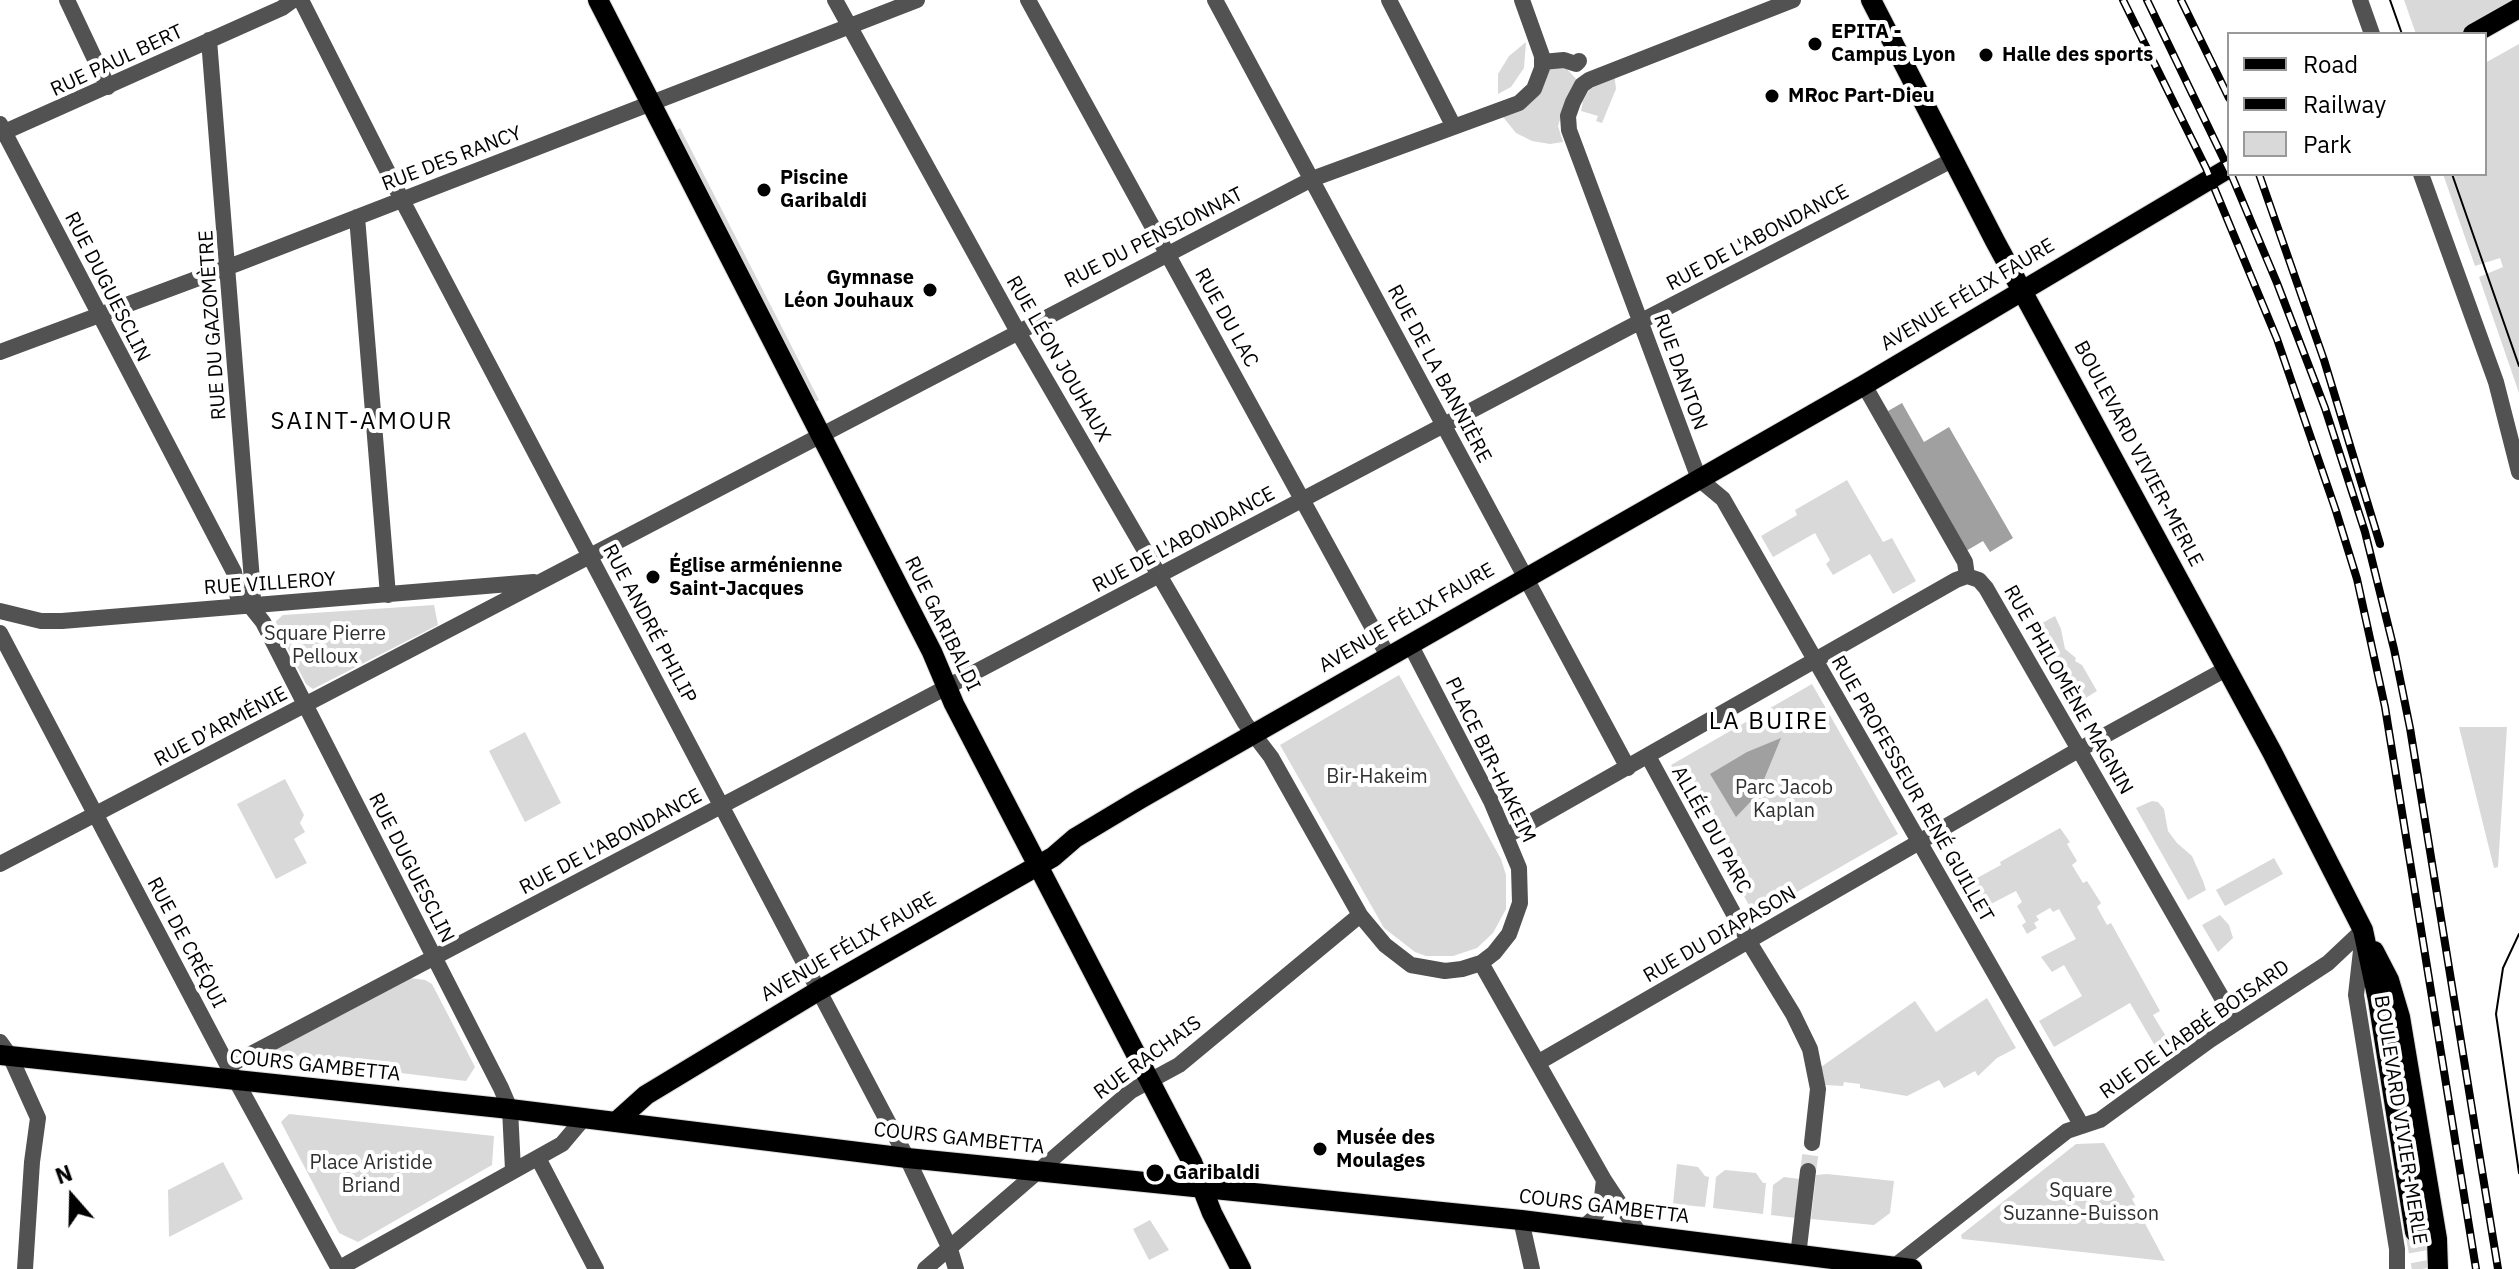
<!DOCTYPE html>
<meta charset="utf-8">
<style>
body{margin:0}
#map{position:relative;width:2519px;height:1269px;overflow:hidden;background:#fff;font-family:"IBM Plex Sans",sans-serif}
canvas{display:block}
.legend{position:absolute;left:2227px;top:32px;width:260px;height:144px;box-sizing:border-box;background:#fff;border:2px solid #999;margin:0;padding:10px 14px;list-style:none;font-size:24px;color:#000}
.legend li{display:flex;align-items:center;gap:16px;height:40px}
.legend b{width:40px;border:2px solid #999}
.north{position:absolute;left:32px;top:1157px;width:80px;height:80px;-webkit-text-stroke:6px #fff;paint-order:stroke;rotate:340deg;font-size:22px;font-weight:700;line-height:32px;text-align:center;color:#000}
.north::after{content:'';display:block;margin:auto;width:28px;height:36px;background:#000;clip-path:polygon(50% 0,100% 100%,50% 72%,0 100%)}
</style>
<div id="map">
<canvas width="2519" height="1269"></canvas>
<ul class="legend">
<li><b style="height:10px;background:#000"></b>Road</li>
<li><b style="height:10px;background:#000"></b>Railway</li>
<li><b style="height:22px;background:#d9d9d9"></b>Park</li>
</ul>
<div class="north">N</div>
</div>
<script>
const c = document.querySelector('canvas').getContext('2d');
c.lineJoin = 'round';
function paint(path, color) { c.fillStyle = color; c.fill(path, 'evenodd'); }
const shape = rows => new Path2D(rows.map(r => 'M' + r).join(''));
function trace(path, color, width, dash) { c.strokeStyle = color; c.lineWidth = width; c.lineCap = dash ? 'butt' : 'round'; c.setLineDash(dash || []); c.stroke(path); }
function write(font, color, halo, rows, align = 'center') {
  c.font = font + ' "IBM Plex Sans",sans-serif'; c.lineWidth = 8; c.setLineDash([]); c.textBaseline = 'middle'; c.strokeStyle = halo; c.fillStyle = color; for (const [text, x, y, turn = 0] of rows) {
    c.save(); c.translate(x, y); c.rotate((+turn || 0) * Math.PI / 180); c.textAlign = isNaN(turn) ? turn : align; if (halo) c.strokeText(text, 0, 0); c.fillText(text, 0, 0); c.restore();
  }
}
const green = shape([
 [2404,0,2519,0,2463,34,2416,34],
 [1526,42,1524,68,1511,87,1498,94,1498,74,1509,56],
 [2519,44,2519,393,2479,277,2503,267,2500,258,2475,266,2443,174,2485,174,2485,63],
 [1565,67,1579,82,1565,104,1558,126,1563,142,1550,144,1532,141,1516,133,1503,117,1548,68],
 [1614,72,1616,89,1602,123,1596,121,1598,116,1581,111,1583,101,1590,88],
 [680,128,819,400,814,403,675,131],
 [1847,480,1883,542,1892,538,1916,581,1893,594,1870,554,1833,575,1826,564,1830,560,1815,533,1773,557,1761,536,1797,515,1795,510],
 [434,605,438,625,313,689,306,684,276,626,276,621,283,615],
 [2055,616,2061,629,2065,649,2076,658,2075,661,2082,665,2097,691,2076,704,2033,628],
 [1399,675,1501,859,1506,875,1506,909,1493,933,1477,948,1453,956,1426,956,1415,952,1384,928,1280,745],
 [1812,684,1898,834,1755,916,1671,765],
 [2459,727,2507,727,2498,867,2494,868],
 [525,732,561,803,525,822,489,751],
 [285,779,304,815,300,823,305,832,294,839,307,863,276,879,237,804],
 [2152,801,2158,802,2164,809,2168,831,2177,843,2192,856,2203,881,2206,890,2188,900,2136,808],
 [2060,828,2070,842,2067,844,2077,861,2072,865,2083,883,2087,881,2101,903,2097,907,2107,925,2111,923,2160,1011,2153,1015,2170,1043,2158,1051,2130,1003,2054,1047,2039,1021,2082,996,2064,965,2052,972,2041,957,2076,939,2059,909,2053,912,2050,908,2036,916,2039,920,2034,923,2037,928,2027,934,2022,925,2026,922,2017,906,2022,902,2016,891,1987,906,1990,916,1981,921,1958,881,1973,872,1977,878,2001,865,2000,862],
 [2274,858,2283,874,2225,906,2216,890],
 [2220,915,2229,925,2233,938,2218,952,2202,925],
 [410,978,425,980,432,984,475,1067,466,1081,270,1057,270,1053],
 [1987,998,2016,1048,1997,1058,1978,1076,1975,1071,1944,1088,1939,1080,1907,1096,1860,1088,1860,1084,1844,1082,1843,1086,1825,1085,1821,1067,1915,1001,1936,1032],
 [289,1114,494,1136,492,1165,358,1242,339,1233,281,1122],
 [2104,1143,2135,1197,2132,1199,2165,1261,1962,1239,1961,1235,2076,1144],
 [223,1162,243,1199,169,1237,168,1190],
 [1677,1164,1698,1167,1705,1176,1709,1177,1705,1207,1673,1204],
 [1725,1170,1756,1173,1763,1183,1766,1183,1763,1214,1713,1208,1716,1177],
 [1827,1174,1894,1181,1890,1213,1874,1225,1811,1219,1816,1175],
 [1784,1177,1800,1179,1796,1218,1771,1215,1773,1185],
 [1150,1220,1169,1250,1149,1260,1133,1229]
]);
const water = shape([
 [1902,403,1924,442,1949,427,2013,538,1990,552,1983,541,1966,551,1888,411],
 [1781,738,1758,794,1736,817,1710,774,1747,752]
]);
const minorTunnel = shape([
 [1808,1171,1812,1143]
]);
const majorTunnel = shape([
 [2415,1232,2422,1269]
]);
const minor = shape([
 [67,0,108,87],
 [301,0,402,200,907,1158,950,1249,956,1269],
 [835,0,1018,332,1245,723,1271,757,1360,915,1385,945,1411,965,1445,971,1462,969,1481,963,1494,953,1509,934,1520,903,1519,868,1491,801,1410,644],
 [1028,0,1388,656],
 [1215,0,1628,768],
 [1389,0,1454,127],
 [1793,0,1589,80,1582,85,1573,102,1568,116,1569,130,1699,479,1723,499,2082,1126],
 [2360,0,2372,34],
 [209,40,253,593,251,607],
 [1542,62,1564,60,1576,64,1579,61],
 [0,124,234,572,238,599,251,607,263,622,501,1088,510,1109,513,1170],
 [0,134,282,8,293,0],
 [2421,174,2496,382,2519,472],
 [357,217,388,595],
 [0,352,239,263,917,0],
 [1864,385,1965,562,1967,576],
 [1967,576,1979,580,1986,588,2226,1005,2238,1022],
 [0,611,41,621,62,621,534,582],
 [0,633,228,1066,339,1269],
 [1648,756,1749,942,1793,1014,1810,1049,1818,1089,1812,1143],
 [1506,836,1956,580,1967,576],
 [0,864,1312,179,1519,103,1534,89,1542,68,1542,56,1522,0],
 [2362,942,2356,995,2397,1249,2397,1269],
 [1481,963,1604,1180],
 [0,1042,10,1056,38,1118,32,1162,25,1269],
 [1539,1062,2073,753,2226,669],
 [228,1066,1626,329,1954,159],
 [538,1158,596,1269],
 [1521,1220,1532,1269],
 [1583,1228,1594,1218,1601,1206,1604,1180,1641,1236],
 [1798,1256,1808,1171],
 [338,1269,562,1144,584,1118],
 [925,1269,1131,1091,1179,1065,1360,915],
 [1891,1269,2067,1131,2100,1120,2210,1040,2328,963,2363,930]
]);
const major = shape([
 [598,0,932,652,954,704,1192,1162,1212,1213,1241,1269],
 [1871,0,1995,241,2272,752,2363,930,2378,1000,2415,1232],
 [2473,34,2519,8],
 [2374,951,2389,980,2400,1017,2437,1239,2438,1269],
 [0,1055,510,1109,907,1158,1521,1220,1912,1269],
 [616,1122,646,1095,818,991,1053,857,1075,838,1140,799,1864,385,2229,168]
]);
const tram = shape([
 [2390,0,2402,34],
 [2452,174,2519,366],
 [2519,934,2503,968,2496,1014,2519,1173]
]);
const rail = shape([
 [2123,0,2206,168,2277,339,2336,511,2357,579,2385,707,2476,1269],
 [2147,0,2229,170],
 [2181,0,2229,98],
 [2231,174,2277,283,2325,408,2365,532,2394,649,2410,728,2498,1269],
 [2259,174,2324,360,2380,544]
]);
const markers = [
 [1815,44,8,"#000"],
 [1986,55,8,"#000"],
 [1772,96,8,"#000"],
 [764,190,8,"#000"],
 [930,290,8,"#000"],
 [653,577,8,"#000"],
 [1320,1149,8,"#000"],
 [1155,1173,10,"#000"]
];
const poiNames = [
 ["EPITA -",1831,32],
 ["Campus Lyon",1831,55],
 ["Halle des sports",2002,55],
 ["MRoc Part-Dieu",1788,96],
 ["Piscine",780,178],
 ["Garibaldi",780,201],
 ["Gymnase",914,278,"right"],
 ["Léon Jouhaux",914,301,"right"],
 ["Église arménienne",669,566],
 ["Saint-Jacques",669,589],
 ["Musée des",1336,1138],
 ["Moulages",1336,1161],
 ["Garibaldi",1173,1173]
];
const streetNames = [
 ["RUE PAUL BERT",117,61,-25],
 ["RUE DES RANCY",452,159,-21],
 ["RUE DU PENSIONNAT",1154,238,-27],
 ["RUE DE L'ABONDANCE",1758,238,-28],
 ["RUE DUGUESCLIN",107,287,63],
 ["AVENUE FÉLIX FAURE",1968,295,-31],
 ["RUE DU LAC",1226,318,61],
 ["RUE DU GAZOMÈTRE",213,325,-94],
 ["RUE LÉON JOUHAUX",1058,359,60],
 ["RUE DANTON",1680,372,70],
 ["RUE DE LA BANNIÈRE",1439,374,62],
 ["BOULEVARD VIVIER-MERLE",2138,454,62],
 ["RUE DE L'ABONDANCE",1184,540,-28],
 ["RUE VILLEROY",270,584,-4],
 ["AVENUE FÉLIX FAURE",1407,618,-30],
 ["RUE ANDRÉ PHILIP",649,624,62],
 ["RUE GARIBALDI",942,624,64],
 ["RUE PHILOMÈNE MAGNIN",2068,690,60],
 ["RUE D’ARMÉNIE",221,727,-28],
 ["PLACE BIR-HAKEIM",1490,760,64],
 ["RUE PROFESSEUR RENÉ GUILLET",1912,789,60],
 ["ALLÉE DU PARC",1711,830,61],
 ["RUE DE L'ABONDANCE",611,842,-28],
 ["RUE DUGUESCLIN",411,868,63],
 ["RUE DU DIAPASON",1720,935,-30],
 ["RUE DE CRÉQUI",186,943,62],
 ["AVENUE FÉLIX FAURE",849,947,-30],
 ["RUE DE L'ABBÉ BOISARD",2195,1030,-35],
 ["RUE RACHAIS",1148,1058,-36],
 ["COURS GAMBETTA",315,1066,6],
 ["BOULEVARD VIVIER-MERLE",2400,1120,81],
 ["COURS GAMBETTA",959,1139,6],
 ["COURS GAMBETTA",1604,1207,7]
];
const parkNames = [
 ["Square Pierre",325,634],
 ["Pelloux",325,657],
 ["Bir-Hakeim",1377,777],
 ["Parc Jacob",1784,788],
 ["Kaplan",1784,811],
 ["Place Aristide",371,1163],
 ["Briand",371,1186],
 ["Square",2081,1191],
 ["Suzanne-Buisson",2081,1214]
];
const quarterNames = [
 ["SAINT-AMOUR",362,422],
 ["LA BUIRE",1769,722]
];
paint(green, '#d9d9d9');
paint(water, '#a0a0a0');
trace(minorTunnel, '#d9d9d9', 16, [16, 8]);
trace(majorTunnel, '#d9d9d9', 20, [20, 10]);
trace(major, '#dbdbdb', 22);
trace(minor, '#525252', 16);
trace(major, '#000', 20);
trace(tram, '#000', 2);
trace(rail, '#000', 8);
trace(rail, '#fff', 5, [15]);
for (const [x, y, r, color] of markers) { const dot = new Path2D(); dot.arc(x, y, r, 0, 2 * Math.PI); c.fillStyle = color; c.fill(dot); trace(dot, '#fff', 3); }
write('bold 20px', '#000', '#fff', poiNames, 'left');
write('20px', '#000', '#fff', streetNames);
write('20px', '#303030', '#fff', parkNames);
c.letterSpacing = '2px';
write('24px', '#000', '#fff', quarterNames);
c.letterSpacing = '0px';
</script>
